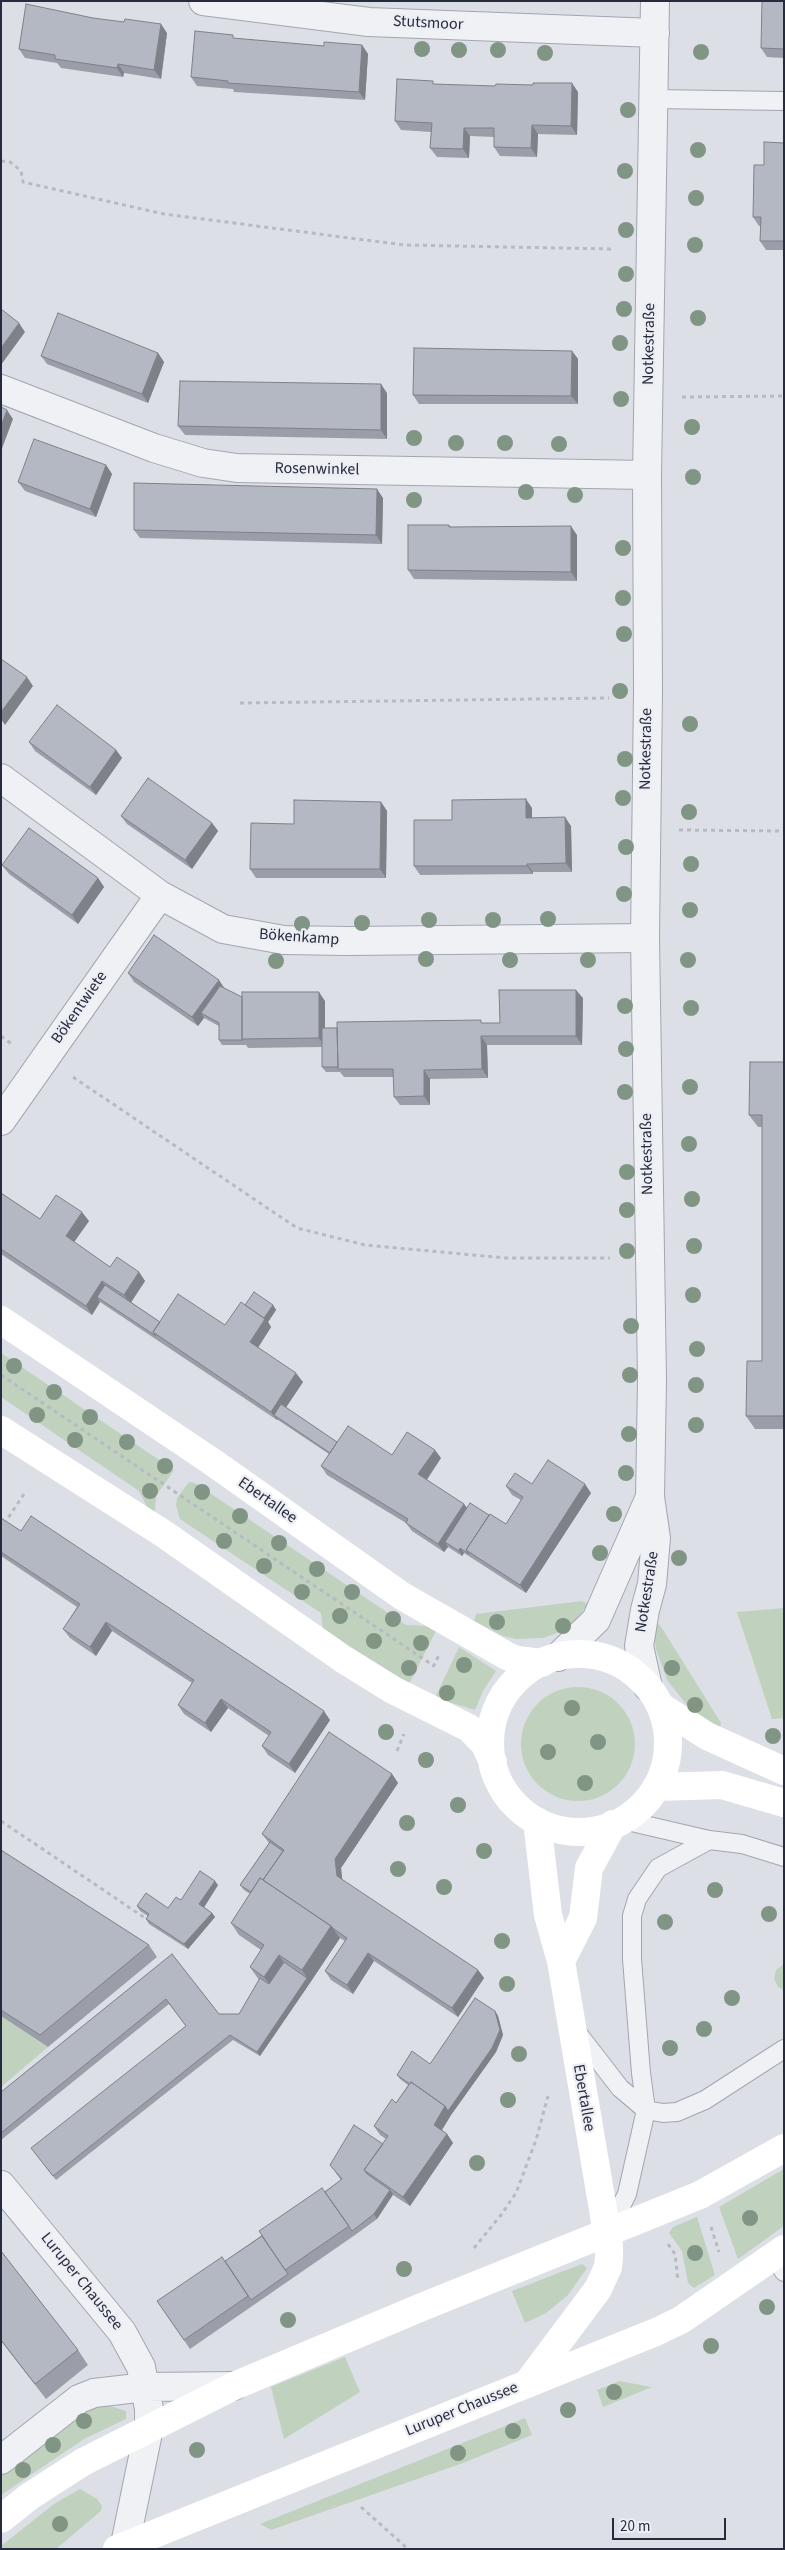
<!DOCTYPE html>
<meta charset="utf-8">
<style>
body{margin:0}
#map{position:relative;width:785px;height:2550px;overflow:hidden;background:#dddfe7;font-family:"Source Sans 3",sans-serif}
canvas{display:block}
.frame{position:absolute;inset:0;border:2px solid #262c3d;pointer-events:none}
.scale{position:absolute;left:612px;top:2518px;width:114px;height:22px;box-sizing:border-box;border:2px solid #262c3d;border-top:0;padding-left:6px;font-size:15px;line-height:18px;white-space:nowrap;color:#262c3d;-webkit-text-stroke:4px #eceef4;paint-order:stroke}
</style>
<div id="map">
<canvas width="785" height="2550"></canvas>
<div class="frame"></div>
<div class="scale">20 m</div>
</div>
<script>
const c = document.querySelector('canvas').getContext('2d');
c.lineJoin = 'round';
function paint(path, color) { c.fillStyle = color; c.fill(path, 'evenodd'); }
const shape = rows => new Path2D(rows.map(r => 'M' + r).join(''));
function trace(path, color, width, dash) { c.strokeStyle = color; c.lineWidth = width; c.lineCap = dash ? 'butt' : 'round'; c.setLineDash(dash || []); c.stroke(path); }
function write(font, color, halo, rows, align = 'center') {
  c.font = font + ' "Source Sans 3",sans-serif'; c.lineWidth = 4.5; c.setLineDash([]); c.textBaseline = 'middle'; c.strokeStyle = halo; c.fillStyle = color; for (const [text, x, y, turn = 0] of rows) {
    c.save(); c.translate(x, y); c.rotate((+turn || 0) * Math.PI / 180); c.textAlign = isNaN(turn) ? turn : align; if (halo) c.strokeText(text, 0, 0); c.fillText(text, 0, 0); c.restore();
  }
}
const green = shape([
 [1,1353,174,1470,156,1496,155,1511,149,1511,139,1491,1,1397],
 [189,1482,195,1483,406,1625,427,1626,436,1631,408,1686,323,1629,321,1613,180,1519,176,1505,177,1498],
 [582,1601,588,1604,574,1623,563,1631,543,1638,516,1639,503,1636,474,1621,476,1614],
 [784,1608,784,1718,772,1719,737,1612],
 [656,1624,660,1625,721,1723,720,1728,694,1714,667,1680,656,1649,654,1634],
 [459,1647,496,1671,483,1691,475,1710,435,1698],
 '521 1744a57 57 0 1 1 114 0a57 57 0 1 1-114 0Z',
 [784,1964,784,1990,778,1987,774,1979,776,1970],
 [1,2016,48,2047,1,2087],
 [784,2169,784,2226,738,2259,719,2207],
 [697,2217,715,2275,694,2288,688,2283,682,2251,669,2233,673,2227],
 [582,2264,587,2268,568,2295,546,2313,525,2323,512,2291],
 [345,2357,360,2392,284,2439,271,2387],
 [619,2381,652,2387,603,2407,597,2390],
 [104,2404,126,2411,126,2419,84,2439,1,2495,1,2475,81,2411],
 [525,2418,532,2435,463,2463,271,2530,260,2524],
 [80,2489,97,2499,102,2506,101,2511,56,2549,1,2549,1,2546,54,2504]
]);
const path = shape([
 [1,161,10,162,21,171,23,182,164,214,404,245,612,249],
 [682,397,784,396],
 [240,703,609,698],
 [679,830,784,831],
 [1,1036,13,1045],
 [73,1077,297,1228,365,1245,506,1258,610,1258],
 [1,1375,434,1666],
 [4,1524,24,1494],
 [433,1667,439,1655],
 [397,1751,404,1734],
 [1,1821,145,1918],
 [711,2227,719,2252],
 [668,2244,675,2254,678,2281],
 [474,2248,501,2215,516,2193,536,2140,548,2096],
 [361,2507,408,2549]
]);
const service = shape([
 [654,99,784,101],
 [623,1820,709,1840,742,1844,784,1857],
 [576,2031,620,2088,646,2110,663,2113,677,2112,705,2100,784,2049],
 [607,2234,627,2194,646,2110,641,2073,632,1959,632,1916,637,1899,658,1868,709,1840],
 [774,2256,784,2272]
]);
const minor = shape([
 [203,1,369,22,655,33],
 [1,389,154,448,203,463,237,468,647,475],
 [1,778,160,895,223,929,284,940,348,941,645,938],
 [1,1121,160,895],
 [1,2185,122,2332,141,2367,149,2409,149,2428,124,2549],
 [1,2460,79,2399,94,2393,146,2387,234,2386]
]);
const tertiary = shape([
 [558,1657,596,1620,650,1497],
 [648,1687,639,1646,645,1610,652,1584,656,1538,650,1497,652,1380,645,938,648,691,647,475,655,1]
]);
const secondary = shape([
 [1,1320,211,1461,402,1596,507,1656,517,1660,542,1663],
 [1,1430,164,1534,343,1659,393,1690,469,1728,484,1743,493,1762],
 '490 1743a89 89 0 1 1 178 0a89 89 0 1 1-178 0Z',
 [660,1706,707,1736,784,1771],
 [656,1787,722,1785,784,1803],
 [561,1961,583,1918,589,1868,613,1824],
 [527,2384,598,2289,608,2267,609,2256,609,2245,561,1961,548,1915,537,1821],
 [1,2519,30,2496,83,2462,234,2386,422,2307,700,2195,784,2148],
 [117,2549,656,2332,681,2320,784,2249]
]);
const trees = [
 [422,49],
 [459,50],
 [498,50],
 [701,52],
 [545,53],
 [628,110],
 [698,150],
 [625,171],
 [696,198],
 [626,230],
 [695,245],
 [626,274],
 [624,309],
 [698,318],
 [620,343],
 [621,399],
 [692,427],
 [414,438],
 [456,443],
 [505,443],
 [559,444],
 [693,477],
 [526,492],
 [575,495],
 [414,500],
 [623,548],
 [623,598],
 [624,634],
 [620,691],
 [690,724],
 [625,759],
 [623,798],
 [689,812],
 [626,847],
 [691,864],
 [624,894],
 [690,910],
 [548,919],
 [429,920],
 [493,920],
 [362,923],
 [302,924],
 [426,959],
 [510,960],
 [588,960],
 [688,960],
 [276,961],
 [625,1006],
 [691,1008],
 [626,1049],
 [690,1087],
 [625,1092],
 [689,1144],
 [627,1172],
 [692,1199],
 [627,1210],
 [694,1246],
 [627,1251],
 [693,1295],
 [631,1326],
 [697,1349],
 [14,1366],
 [630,1375],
 [696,1385],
 [54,1392],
 [37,1415],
 [90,1417],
 [696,1425],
 [629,1434],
 [75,1440],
 [127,1442],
 [165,1466],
 [626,1473],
 [150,1491],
 [202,1492],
 [614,1514],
 [240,1516],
 [224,1541],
 [279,1543],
 [600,1553],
 [679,1558],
 [264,1566],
 [317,1569],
 [302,1592],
 [352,1592],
 [340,1616],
 [393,1619],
 [497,1622],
 [563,1626],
 [374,1641],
 [421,1643],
 [464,1665],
 [409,1668],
 [672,1668],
 [447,1693],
 [695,1705],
 [572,1708],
 [386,1732],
 [773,1736],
 [598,1742],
 [548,1752],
 [426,1760],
 [585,1783],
 [458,1805],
 [407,1823],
 [484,1851],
 [398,1869],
 [444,1887],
 [715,1890],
 [769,1914],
 [665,1922],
 [502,1941],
 [507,1984],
 [732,1998],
 [704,2029],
 [670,2048],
 [519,2054],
 [508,2100],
 [477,2163],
 [750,2218],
 [695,2253],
 [404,2269],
 [767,2307],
 [288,2320],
 [711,2346],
 [614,2392],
 [568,2410],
 [84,2421],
 [513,2431],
 [53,2445],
 [197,2450],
 [458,2453],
 [23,2470],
 [60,2524]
];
const wall = shape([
 [784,1,784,58,767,57,761,48,772,2],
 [167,33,161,79,124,73,123,77,61,68,57,63,25,58,19,49],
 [236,39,324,46,362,45,368,54,365,100,234,92,233,89,197,86,191,77],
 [435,84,578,92,577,135,538,134,537,157,500,156,494,147,494,137,470,136,469,158,437,157,430,148,431,132,401,130,395,121],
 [784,143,784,250,766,250,760,241,761,226,759,226,753,217],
 [572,351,578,359,578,404,419,404,413,395],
 [158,353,164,362,148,403,47,364,41,356],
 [387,393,387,439,185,435,178,426],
 [106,465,112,474,96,517,25,491,18,482],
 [383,498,382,544,140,538,134,530],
 [449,525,451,527,577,535,577,581,414,579,408,570],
 [29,742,116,750,122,758,96,795,35,751],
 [381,802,387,811,386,878,256,878,250,869,294,824],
 [532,808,532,818,571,826,572,872,533,872,533,874,420,875,414,866,452,820],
 [121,816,212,823,218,831,192,869,127,824],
 [2,865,98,878,104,887,78,924,9,874],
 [128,973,224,988,242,997,325,1001,325,1028,500,1023,583,998,582,1045,487,1045,488,1078,430,1079,430,1105,400,1105,394,1097,394,1077,344,1077,340,1072,326,1072,322,1067,322,1047,248,1048,246,1045,222,1045,219,1040,219,1026,204,1018,198,1026,134,982],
 [784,1062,784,1429,755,1429,746,1416,762,1361,762,1127,758,1127,749,1115],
 [1,1193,40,1219,89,1221,74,1242,110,1267,139,1272,145,1281,131,1302,160,1322,225,1325,245,1305,273,1305,276,1310,268,1322,271,1327,258,1347,303,1382,286,1407,337,1442,392,1455,441,1458,427,1480,464,1504,467,1508,489,1515,506,1524,521,1500,512,1495,506,1486,532,1484,591,1493,526,1593,464,1553,462,1556,448,1547,444,1552,412,1531,406,1523,327,1475,321,1466,329,1454,278,1420,277,1420,100,1302,92,1315,1,1254],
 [1,1518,21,1531,330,1720,295,1773,268,1755,262,1746,269,1736,228,1708,211,1732,184,1714,178,1705,192,1683,112,1631,96,1656,70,1638,63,1629,77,1607,1,1556],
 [392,1774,398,1783,341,1868,342,1880,478,1970,484,1978,458,2017,374,1961,353,1994,331,1980,325,1971,345,1941,340,1938,260,2056,233,2040,56,2180,34,2152,186,2026,169,2004,1,2140,1,2092,172,1954,219,2014,239,2014,259,1980,250,1967,261,1950,239,1935,231,1923,250,1894,244,1890,240,1885,269,1843,262,1834],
 [1,1850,149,1945,157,1957,48,2047,1,2016],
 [218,1885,204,1907,212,1913,215,1917,188,1949,149,1924,146,1919,148,1916,140,1911,137,1906,168,1908,181,1900],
 [495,2011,498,2016,503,2035,496,2052,451,2115,442,2130,447,2134,453,2143,410,2206,393,2195,377,2219,355,2235,190,2349,157,2301,225,2261,341,2180,330,2165,383,2144,386,2139,380,2135,374,2126,396,2103,408,2085,400,2079,397,2075,430,2064],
 [1,2251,78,2350,88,2365,46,2399,1,2341]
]);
const shadedWall = shape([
 [161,24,167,33,161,79,154,70],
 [362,45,368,54,365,100,359,92],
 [118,64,124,73,123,77,117,68],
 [572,83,578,92,577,135,571,126],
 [532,125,538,134,537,157,531,148],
 [464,128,470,136,469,158,463,149],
 [19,323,25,332,1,365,1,348],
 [572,351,578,359,578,404,571,396],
 [158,353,164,362,148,403,142,394],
 [381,384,387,393,387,439,381,430],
 [7,410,13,419,1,451,1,426],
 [106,465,112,474,96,517,90,509],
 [377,489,383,498,382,544,376,535],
 [571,526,577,535,577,581,571,572],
 [27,677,33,686,5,725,1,719,1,712],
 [116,750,122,758,96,795,90,787],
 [526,799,532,808,532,826,526,818],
 [381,802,387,811,386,878,380,869],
 [565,817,571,826,572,872,566,863],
 [212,823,218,831,192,869,185,860],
 [527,864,533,872,533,874,527,866],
 [98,878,104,887,78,924,72,915],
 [219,980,225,989,201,1013,204,1018,198,1026,192,1017],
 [576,990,583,998,582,1045,576,1036],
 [319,992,325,1001,325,1047,319,1038],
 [481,1036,487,1045,488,1078,482,1069],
 [424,1070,430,1079,430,1105,424,1096],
 [82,1212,89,1221,72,1245,66,1236],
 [139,1272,145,1281,130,1304,124,1295],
 [102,1281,108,1290,97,1297,100,1302,92,1315,86,1306],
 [273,1305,276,1310,268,1322,271,1327,256,1351,250,1342,263,1319],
 [296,1373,303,1382,279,1418,274,1415,278,1420,277,1420,271,1412],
 [435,1450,441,1458,424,1483,418,1474],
 [585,1484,591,1493,526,1593,520,1585],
 [464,1504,470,1512,445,1542,448,1547,444,1552,438,1544],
 [460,1548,464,1553,462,1556,459,1551],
 [106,1622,112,1631,96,1656,90,1647],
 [221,1699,228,1708,211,1732,205,1723],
 [324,1711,330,1720,295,1773,289,1764],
 [392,1774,398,1783,341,1868,343,1885,337,1876,335,1859],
 [215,1881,218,1885,203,1909,199,1904],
 [212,1913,215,1917,188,1949,184,1944],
 [331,1926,340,1938,310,1983,302,1970],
 [368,1953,374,1961,353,1994,347,1985],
 [279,1955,287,1967,273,1989,264,1977],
 [478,1970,484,1978,458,2017,452,2008],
 [307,1978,310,1983,260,2056,257,2052],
 [495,2011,498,2016,503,2035,496,2052,451,2115,440,2133,434,2125],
 [447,2134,453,2143,410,2206,403,2197],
 [390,2190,393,2194,377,2219,374,2214]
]);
const building = shape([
 [762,1,784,1,784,49,761,48,762,1],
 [26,4,93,18,124,22,125,19,161,24,154,70,118,64,117,68,55,59,55,55,19,49,26,4],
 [195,31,233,35,233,38,324,46,324,42,362,45,359,92,228,83,228,81,191,77,195,31],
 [397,79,433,81,433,84,495,86,496,84,533,85,533,83,572,83,571,126,532,125,531,148,494,147,494,128,464,128,463,149,430,148,432,123,395,121,397,79],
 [764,142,784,143,784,241,760,241,761,217,753,217,754,165,764,165,764,142],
 [1,309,19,323,1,348,1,309],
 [58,313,158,353,142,394,41,356,58,313],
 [414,348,572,351,571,396,413,395,414,348],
 [180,381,381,384,381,430,178,426,180,381],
 [1,407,7,410,1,426,1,407],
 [34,439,106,465,90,509,18,482,34,439],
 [134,483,377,489,376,535,134,530,134,483],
 [408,525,449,525,449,527,571,526,571,572,408,570,408,525],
 [1,659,27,677,1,712,1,659],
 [57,705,116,750,90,787,29,742,57,705],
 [148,778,212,823,185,860,121,816,148,778],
 [526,799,526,818,565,817,566,863,527,864,527,866,414,866,414,820,452,820,452,800,526,799],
 [294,800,381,802,380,869,250,869,251,823,294,824,294,800],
 [29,828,98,878,72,915,2,865,29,828],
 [154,935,219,980,192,1017,128,973,154,935],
 [220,986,242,997,242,1039,243,1040,219,1040,219,1023,201,1013,220,986],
 [499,990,576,990,576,1036,481,1036,482,1069,424,1070,424,1096,394,1097,393,1069,338,1069,337,1022,481,1020,481,1023,500,1023,499,990],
 [242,992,319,992,319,1038,242,1039,242,992],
 [322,1028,337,1028,338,1067,322,1067,322,1028],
 [750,1062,784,1062,784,1416,746,1416,747,1361,762,1361,762,1115,749,1115,750,1062],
 [1,1193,40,1219,56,1195,82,1212,66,1236,110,1267,117,1257,139,1272,124,1295,102,1281,86,1306,1,1249,1,1193],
 [105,1285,160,1322,153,1332,156,1336,97,1297,105,1285],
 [254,1292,273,1305,264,1318,245,1305,254,1292],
 [178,1294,225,1325,241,1302,265,1319,250,1342,296,1373,271,1412,153,1332,178,1294],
 [281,1404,337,1442,330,1453,274,1415,281,1404],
 [348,1426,392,1455,407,1432,435,1450,418,1474,464,1504,438,1544,406,1523,408,1519,321,1466,348,1426],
 [548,1460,585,1484,520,1585,466,1550,490,1514,506,1524,523,1497,506,1486,515,1473,532,1484,548,1460],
 [470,1503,489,1515,466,1550,469,1554,460,1548,459,1551,445,1542,470,1503],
 [31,1516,324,1711,289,1764,262,1746,271,1732,221,1699,205,1723,178,1705,194,1680,106,1622,90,1647,63,1629,80,1604,1,1552,1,1518,21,1531,31,1516],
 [329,1732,392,1774,335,1859,337,1876,478,1970,452,2008,368,1953,347,1985,325,1971,347,1938,334,1929,331,1926,263,1880,284,1850,262,1834,329,1732],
 [270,1842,283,1851,263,1880,260,1878,251,1892,240,1885,270,1842],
 [1,1850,149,1945,40,2035,1,2010,1,1850],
 [200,1871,215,1881,199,1904,212,1913,184,1944,146,1919,149,1914,137,1906,146,1893,168,1908,176,1897,181,1900,200,1871],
 [260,1878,331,1926,302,1970,279,1955,264,1977,250,1967,264,1945,231,1923,260,1878],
 [172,1954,219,2014,239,2014,260,1978,269,1984,284,1962,307,1978,257,2052,230,2035,53,2176,31,2148,186,2026,166,1999,1,2133,1,2092,172,1954],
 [475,1998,495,2011,500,2030,492,2048,448,2111,445,2106,411,2082,410,2084,397,2075,412,2051,430,2064,475,1998],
 [411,2082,445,2106,434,2125,447,2134,403,2197,364,2170,388,2136,374,2126,392,2099,396,2103,411,2082],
 [354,2125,383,2144,364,2170,367,2174,390,2190,374,2214,352,2231,325,2192,342,2179,330,2165,354,2125],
 [322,2188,349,2226,285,2270,259,2231,322,2188],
 [262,2236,288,2274,251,2300,225,2261,262,2236],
 [1,2251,78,2350,35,2384,1,2340,1,2251],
 [222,2257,248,2296,184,2340,157,2301,222,2257]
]);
const streetNames = [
 ["Stutsmoor",428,24,3],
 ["Notkestraße",650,344,-89],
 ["Rosenwinkel",317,470,1],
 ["Notkestraße",647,749,-89],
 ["Bökenkamp",299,938,4],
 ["Bökentwiete",80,1008,-55],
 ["Notkestraße",648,1154,-91],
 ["Ebertallee",267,1501,35],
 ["Notkestraße",648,1592,-81],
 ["Ebertallee",583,2098,80],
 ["Luruper Chaussee",81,2282,51],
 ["Luruper Chaussee",462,2410,-22]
];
paint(green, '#c0d1be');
trace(service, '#a2a6b1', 20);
trace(minor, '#a2a6b1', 30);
trace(tertiary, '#a2a6b1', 30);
trace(path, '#b7bac1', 3, [4, 4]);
trace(service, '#eff1f5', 18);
trace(minor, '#eff1f5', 28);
trace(tertiary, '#eff1f5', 28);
trace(secondary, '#fff', 28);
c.fillStyle = '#819585';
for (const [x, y] of trees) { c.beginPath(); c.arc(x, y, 8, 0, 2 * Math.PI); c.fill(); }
paint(wall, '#9b9ea8');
paint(shadedWall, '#7e8188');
paint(building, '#b4b8c3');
trace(building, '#7e8188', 1);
write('16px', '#262c3d', '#eceef4', streetNames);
</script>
